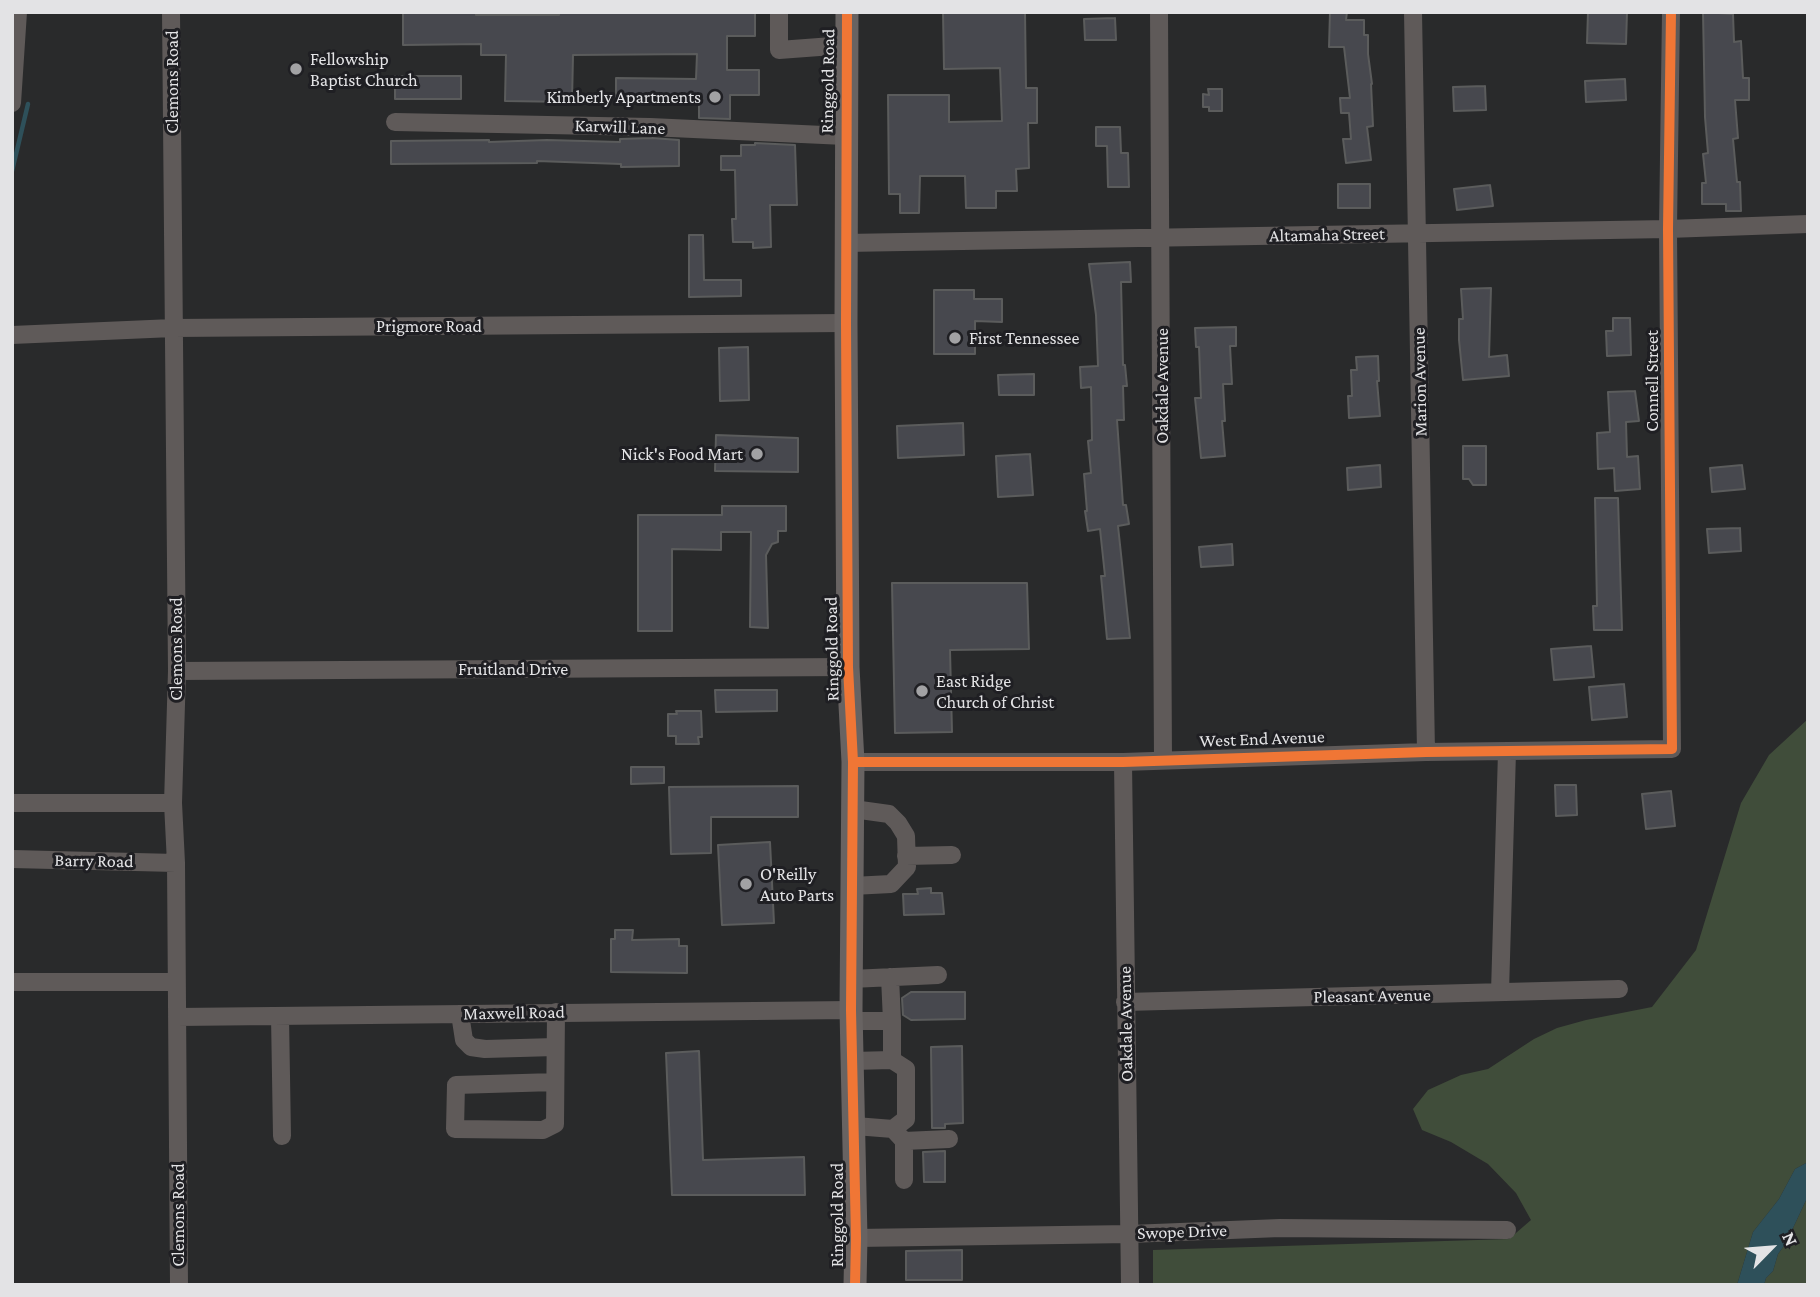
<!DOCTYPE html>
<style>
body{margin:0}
#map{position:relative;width:1820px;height:1297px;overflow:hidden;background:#292a2b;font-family:"Crimson Pro",serif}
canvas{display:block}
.frame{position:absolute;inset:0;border:14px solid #e3e3e5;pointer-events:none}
.north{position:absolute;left:1736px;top:1213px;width:70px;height:70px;-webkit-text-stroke:5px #1f1f23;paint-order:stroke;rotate:65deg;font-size:19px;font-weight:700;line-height:28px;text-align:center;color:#e3e3e5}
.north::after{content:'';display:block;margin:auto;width:24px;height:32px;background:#e3e3e5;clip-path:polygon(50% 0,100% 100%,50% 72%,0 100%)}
</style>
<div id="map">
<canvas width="1820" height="1297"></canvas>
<div class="frame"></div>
<div class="north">N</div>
</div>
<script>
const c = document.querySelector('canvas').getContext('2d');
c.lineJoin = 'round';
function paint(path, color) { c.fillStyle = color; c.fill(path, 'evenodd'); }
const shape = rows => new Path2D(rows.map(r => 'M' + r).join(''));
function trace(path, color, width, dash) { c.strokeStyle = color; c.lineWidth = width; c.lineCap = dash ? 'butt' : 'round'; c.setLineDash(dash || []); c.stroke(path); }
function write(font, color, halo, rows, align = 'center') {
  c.font = font + ' "Crimson Pro",serif'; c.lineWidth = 6; c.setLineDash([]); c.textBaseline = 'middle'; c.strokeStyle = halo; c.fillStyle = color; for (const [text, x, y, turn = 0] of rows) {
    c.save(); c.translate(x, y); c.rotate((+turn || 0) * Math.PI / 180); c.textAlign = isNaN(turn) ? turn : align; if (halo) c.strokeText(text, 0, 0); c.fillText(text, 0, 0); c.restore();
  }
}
const green = shape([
 [1808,719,1808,1162,1795,1169,1779,1199,1753,1232,1737,1285,1153,1285,1153,1250,1509,1239,1531,1220,1516,1193,1488,1164,1451,1142,1422,1130,1413,1109,1428,1090,1461,1075,1488,1069,1534,1039,1557,1028,1586,1020,1652,1007,1696,950,1741,803,1769,755],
 [1808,1196,1808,1285,1764,1285,1766,1278,1773,1271,1778,1254,1786,1243]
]);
const water = shape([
 [1808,1162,1808,1196,1786,1243,1778,1254,1773,1271,1766,1278,1764,1285,1737,1285,1753,1232,1779,1199,1795,1169]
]);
const stream = shape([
 [12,171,28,104]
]);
const building = shape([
 [403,12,476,12,476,15,559,15,559,12,755,12,755,36,727,36,727,70,759,70,759,95,730,95,730,119,699,118,699,104,616,103,616,78,696,79,697,54,573,55,572,102,505,101,506,55,481,55,481,44,403,45,403,12],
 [943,12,1025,12,1026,88,1037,88,1037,123,1028,123,1029,168,1016,169,1017,191,996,191,996,208,966,208,965,176,920,176,919,213,900,213,900,194,889,194,888,95,949,95,949,122,1002,121,1000,68,944,69,943,12],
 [1330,12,1347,12,1346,20,1364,20,1364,35,1368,35,1368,54,1372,84,1371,84,1373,126,1367,127,1371,160,1346,163,1343,139,1351,139,1349,113,1341,113,1340,98,1350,98,1344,47,1329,47,1330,12],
 [1588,12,1627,12,1626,44,1587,43,1588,12],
 [1703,12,1733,14,1734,42,1741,41,1743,78,1749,78,1749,100,1735,100,1738,138,1733,139,1737,182,1740,182,1741,211,1726,211,1726,204,1702,204,1702,183,1706,183,1703,154,1708,153,1705,117,1703,12],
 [1115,18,1116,40,1085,40,1084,19,1115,18],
 [395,76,461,76,461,99,395,99,395,76],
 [1625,79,1626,100,1586,102,1585,81,1625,79],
 [1485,86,1486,110,1454,111,1453,87,1485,86],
 [1208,89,1222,89,1222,111,1209,111,1209,107,1203,107,1203,94,1209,95,1208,89],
 [1096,127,1120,127,1121,153,1128,153,1129,187,1108,187,1107,146,1096,146,1096,127],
 [652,138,679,140,679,166,621,167,621,164,537,161,537,163,391,164,391,141,489,140,489,142,547,140,620,142,620,139,652,138],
 [755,143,795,145,797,205,770,205,771,247,753,248,753,242,733,242,732,219,736,219,735,170,721,170,721,156,741,156,741,145,755,145,755,143],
 [1338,184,1370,184,1370,208,1338,208,1338,184],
 [1490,185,1493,206,1457,210,1454,189,1490,185],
 [689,235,703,235,704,280,741,280,741,296,689,297,689,235],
 [1130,262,1131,282,1121,282,1123,365,1125,365,1127,386,1123,386,1124,420,1117,420,1123,505,1126,505,1129,524,1118,526,1130,638,1107,639,1101,576,1105,576,1100,529,1088,531,1085,511,1087,511,1084,474,1091,473,1088,441,1092,440,1091,387,1081,388,1080,367,1098,366,1096,315,1089,264,1130,262],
 [1491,288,1489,357,1507,355,1509,376,1463,380,1459,340,1459,319,1463,319,1461,289,1491,288],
 [934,290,974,290,974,299,1002,299,1002,322,975,321,975,354,934,354,934,290],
 [1613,318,1630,318,1631,355,1607,356,1606,331,1613,331,1613,318],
 [1236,327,1236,346,1230,346,1232,384,1223,384,1225,421,1222,421,1225,456,1201,458,1195,398,1201,398,1199,347,1196,347,1195,328,1236,327],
 [748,347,749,400,720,401,719,348,748,347],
 [1378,356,1379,381,1377,381,1380,416,1349,418,1348,396,1352,396,1351,370,1357,370,1356,357,1378,356],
 [1034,374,1034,395,999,395,998,375,1034,374],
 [1635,391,1639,421,1626,422,1627,457,1638,456,1640,489,1615,491,1614,468,1598,469,1597,433,1610,432,1608,392,1635,391],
 [963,423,964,455,898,458,897,426,963,423],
 [716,435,798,438,798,472,715,471,716,435],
 [1463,446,1486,446,1486,485,1473,485,1469,479,1463,479,1463,446],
 [1030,454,1033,495,998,497,996,456,1030,454],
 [1380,465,1381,487,1348,490,1347,468,1380,465],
 [1742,465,1745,489,1712,492,1710,468,1742,465],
 [1595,498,1618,498,1622,630,1594,630,1593,606,1597,606,1595,498],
 [722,506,786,506,786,531,778,531,778,542,772,544,766,555,768,628,750,627,751,532,721,532,721,550,672,549,672,631,638,631,638,515,722,515,722,506],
 [1740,528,1741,551,1709,553,1707,529,1740,528],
 [1232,544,1233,565,1201,567,1199,547,1232,544],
 [892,583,1027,583,1029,649,950,650,952,732,895,733,892,583],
 [1591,646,1594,677,1554,680,1551,649,1591,646],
 [1624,684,1627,717,1592,720,1589,687,1624,684],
 [715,690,777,690,777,711,716,712,715,690],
 [676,711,701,711,702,737,698,737,699,744,676,744,676,736,668,736,668,714,677,714,676,711],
 [631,767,664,767,664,783,631,784,631,767],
 [1555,785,1576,785,1577,815,1556,816,1555,785],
 [798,786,798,817,711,817,711,853,671,854,669,787,798,786],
 [1671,791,1675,826,1646,829,1642,794,1671,791],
 [770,842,774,923,722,925,718,845,770,842],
 [931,888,931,893,942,893,944,914,904,915,903,894,918,894,917,889,931,888],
 [615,930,633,930,632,940,679,939,679,946,687,946,687,973,611,972,611,939,615,939,615,930],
 [911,992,965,992,965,1019,911,1020,903,1015,902,998,911,992],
 [962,1046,963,1123,945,1124,945,1128,932,1128,931,1047,962,1046],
 [699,1051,703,1160,804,1157,805,1195,672,1195,666,1053,699,1051],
 [945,1151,945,1182,924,1182,923,1152,945,1151],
 [962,1250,962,1280,906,1280,906,1251,962,1250]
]);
const minor = shape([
 [171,12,177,671,173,803,176,863,179,1285],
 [779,12,779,50,846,45],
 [1159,12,1163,760],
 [1413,12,1426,752],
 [12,103,18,12],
 [395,122,650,127,845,136],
 [845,243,1668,229,1808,224],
 [12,335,173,328,846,323],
 [177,671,848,667],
 [853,762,1123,762,1426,752,1672,749,1668,229,1671,12],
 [1123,762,1130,1285],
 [12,803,173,803],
 [906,856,952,855],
 [12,859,176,863],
 [852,886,891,884,907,867,906,836,898,823,889,814,853,809],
 [851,979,938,975],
 [12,982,175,982],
 [1500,992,1507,752],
 [1125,1002,1619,989],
 [460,1014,464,1040,471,1047,485,1049,555,1047],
 [280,1016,282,1136],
 [177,1017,851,1010],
 [851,1021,892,1021,890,977],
 [852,1061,892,1060,892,1021],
 [555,1082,456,1085,455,1129,543,1130,555,1124,556,1012],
 [855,1126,893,1129,906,1119,906,1069,892,1060],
 [893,1129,904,1141,904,1180],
 [904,1141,949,1139],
 [856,1238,1130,1234,1280,1228,1507,1230]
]);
const major = shape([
 [847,12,846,323,848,667,853,762,851,1010,856,1238,855,1285]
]);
const cycleway = shape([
 [847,12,846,323,848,667,853,762,851,1010,856,1238,855,1285],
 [853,762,1123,762,1426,752,1672,749,1668,229,1671,12]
]);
const markers = [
 [296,69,7,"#a2a2a4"],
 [715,97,7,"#a2a2a4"],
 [955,338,7,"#a2a2a4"],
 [757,454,7,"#a2a2a4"],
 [922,691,7,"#a2a2a4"],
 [746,884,7,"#a2a2a4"]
];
const poiNames = [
 ["Fellowship",310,59],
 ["Baptist Church",310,80],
 ["Kimberly Apartments",701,97,"right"],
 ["First Tennessee",969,338],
 ["Nick's Food Mart",743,454,"right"],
 ["East Ridge",936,681],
 ["Church of Christ",936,702],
 ["O'Reilly",760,874],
 ["Auto Parts",760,895]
];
const streetNames = [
 ["Ringgold Road",828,81,-89],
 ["Clemons Road",172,82,-90],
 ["Karwill Lane",620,127,2],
 ["Altamaha Street",1327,235,-1],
 ["Prigmore Road",429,326],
 ["Connell Street",1652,381,-90],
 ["Marion Avenue",1420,382,-91],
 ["Oakdale Avenue",1162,386,-90],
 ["Clemons Road",176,649,-90],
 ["Ringgold Road",832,649,-91],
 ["Fruitland Drive",513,669],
 ["West End Avenue",1262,739,-2],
 ["Barry Road",94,861,1],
 ["Pleasant Avenue",1372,996,-1],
 ["Maxwell Road",514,1013,-1],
 ["Oakdale Avenue",1126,1024,-91],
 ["Clemons Road",178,1215,-90],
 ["Ringgold Road",837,1215,-90],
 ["Swope Drive",1182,1232,-2]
];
paint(green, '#404d3a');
paint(water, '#2e505a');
trace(stream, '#2e505a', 4.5);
paint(building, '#47484e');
trace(building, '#5b5c5c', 2);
trace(minor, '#5f5a59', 18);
trace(major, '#686362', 23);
trace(cycleway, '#f07635', 10);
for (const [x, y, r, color] of markers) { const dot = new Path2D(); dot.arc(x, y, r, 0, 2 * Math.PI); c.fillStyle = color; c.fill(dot); trace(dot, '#1f1f23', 2.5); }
write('18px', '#e3e3e5', '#1f1f23', poiNames, 'left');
write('18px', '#e3e3e5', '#1f1f23', streetNames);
</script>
